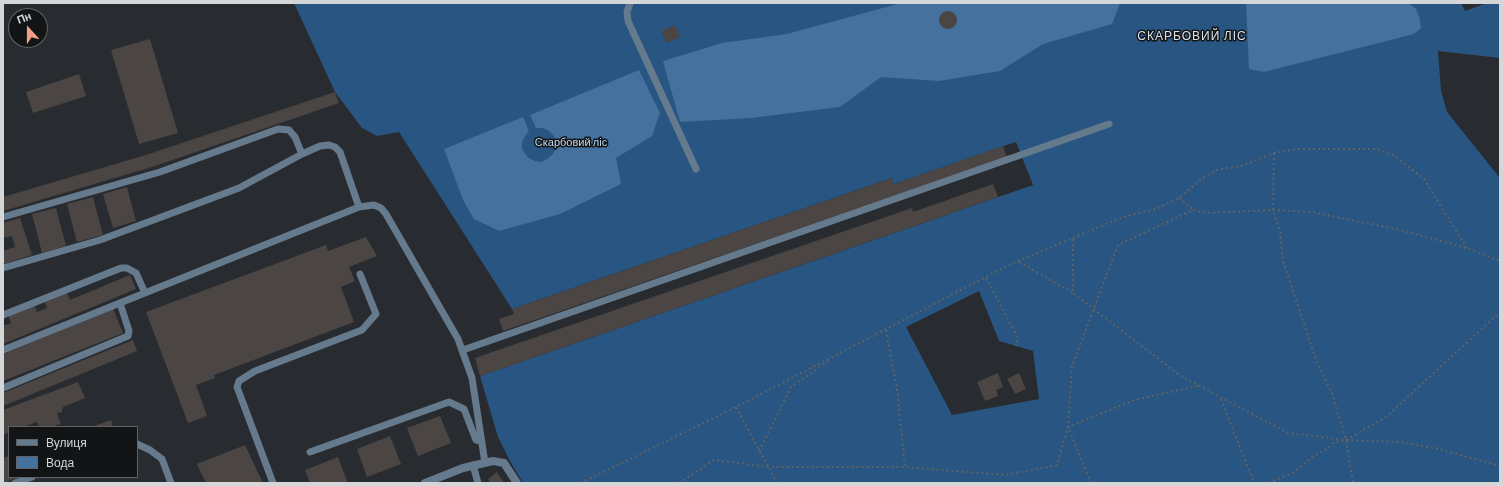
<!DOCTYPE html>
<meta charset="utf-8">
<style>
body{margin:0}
#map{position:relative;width:1503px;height:486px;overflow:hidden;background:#282b2f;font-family:Barlow,sans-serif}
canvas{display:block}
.frame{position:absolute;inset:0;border:4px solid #d4d6d8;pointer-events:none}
.legend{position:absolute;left:8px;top:426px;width:130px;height:52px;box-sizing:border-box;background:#121415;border:1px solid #606263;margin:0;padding:5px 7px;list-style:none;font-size:12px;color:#d4d6d8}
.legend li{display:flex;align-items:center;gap:8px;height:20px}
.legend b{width:20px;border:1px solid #606263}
.north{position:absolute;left:8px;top:8px;width:40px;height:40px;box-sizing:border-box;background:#121415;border:1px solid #606263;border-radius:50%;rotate:339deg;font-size:11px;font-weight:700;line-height:16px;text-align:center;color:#d4d6d8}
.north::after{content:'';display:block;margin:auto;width:14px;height:18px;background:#f39f83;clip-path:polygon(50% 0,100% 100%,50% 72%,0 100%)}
</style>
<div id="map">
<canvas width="1503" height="486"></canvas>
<div class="frame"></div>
<ul class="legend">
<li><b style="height:5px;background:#667a8e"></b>Вулиця</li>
<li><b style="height:11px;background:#44719e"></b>Вода</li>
</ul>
<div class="north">Пн</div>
</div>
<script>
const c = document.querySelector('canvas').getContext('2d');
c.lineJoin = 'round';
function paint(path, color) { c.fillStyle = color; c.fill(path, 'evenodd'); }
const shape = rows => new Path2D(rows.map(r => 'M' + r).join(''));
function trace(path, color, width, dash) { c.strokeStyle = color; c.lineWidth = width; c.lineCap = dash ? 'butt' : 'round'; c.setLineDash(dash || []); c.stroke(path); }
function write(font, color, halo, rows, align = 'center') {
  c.font = font + ' Barlow,sans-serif'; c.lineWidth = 3; c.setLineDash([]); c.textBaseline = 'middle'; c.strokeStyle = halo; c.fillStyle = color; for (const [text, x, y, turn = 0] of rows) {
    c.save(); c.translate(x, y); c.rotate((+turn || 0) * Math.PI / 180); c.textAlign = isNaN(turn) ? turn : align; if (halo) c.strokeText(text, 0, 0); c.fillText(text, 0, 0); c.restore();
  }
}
const forest = shape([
 [294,3,1461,3,1465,11,1487,3,1500,3,1500,58,1438,51,1441,91,1447,112,1500,178,1500,483,523,483,510,461,498,437,480,376,1033,185,1016,142,894,184,892,178,512,309,399,132,377,136,362,128,335,92],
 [979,291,999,341,1033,351,1039,399,952,415,906,327]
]);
const water = shape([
 [901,3,1120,3,1112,24,1043,44,1000,71,939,81,881,77,840,107,751,118,680,122,663,61,722,43,787,34],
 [948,11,954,14,956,19,954,26,948,29,941,26,939,19,942,13],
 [1246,3,1408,3,1416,9,1420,20,1421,28,1414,34,1264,72,1249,69],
 [639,70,660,113,652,136,616,158,621,184,560,214,499,231,474,219,463,200,444,149,523,117,529,131,525,136,522,142,522,148,525,154,529,158,535,161,541,162,547,159,552,155,556,149,556,143,554,136,549,131,543,128,536,128,530,115]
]);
const building = shape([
 '939 20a9 9 0 1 1 18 0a9 9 0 1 1-18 0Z',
 [675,25,680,37,667,43,661,31],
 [150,39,178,133,139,144,111,50],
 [79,74,86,96,33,113,26,92],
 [335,92,339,103,152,167,3,211,3,197,146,155],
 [1003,146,1007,157,503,331,499,319,514,314,512,309,892,178,894,184],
 [993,184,998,197,480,376,475,358,912,208,913,212],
 [127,187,136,221,113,228,103,194],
 [93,197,103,235,77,242,67,204],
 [56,208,66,246,42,253,32,214],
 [20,218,32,255,3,264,3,251,15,247,12,236,3,238,3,223],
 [366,237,377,256,349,267,355,281,341,287,354,322,214,375,215,378,196,385,207,416,188,423,146,312,326,245,328,251],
 [130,275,136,289,3,344,3,326,11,323,8,315,34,304,37,312,47,308,44,300,66,291,70,300],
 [113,309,123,333,3,381,3,354],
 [133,340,137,351,3,406,3,393],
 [998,373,1003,387,996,390,998,396,985,401,977,382],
 [1019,373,1026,389,1015,394,1007,379],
 [78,382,85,398,63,407,62,412,57,413,61,424,51,427,39,427,37,422,23,427,9,427,9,432,3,435,3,410],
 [440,416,451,443,418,456,407,428],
 [111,420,113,427,91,427],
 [390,436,401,464,367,477,357,449],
 [245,445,263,483,206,483,197,464],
 [9,456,9,477,19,477,3,483,3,458],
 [338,457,348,483,310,483,305,470],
 [497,472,504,483,490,483,488,479]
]);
const path = shape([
 [1274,153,1273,210,1280,231,1283,261,1317,363,1332,393,1346,440,1353,483],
 [1179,198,1193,210],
 [1073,239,1073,293,1179,375,1288,433,1346,440,1386,417,1500,312],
 [1019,262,1073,293],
 [986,278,1018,338,1016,346],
 [886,330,897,389,905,467],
 [1221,399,1254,483],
 [736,407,777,483],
 [759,451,791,387,830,360],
 [581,483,736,407,1009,265,1123,217,1156,209,1179,198,1204,177,1217,170,1244,165,1274,153,1298,149,1376,149,1395,156,1424,179,1467,248],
 [679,483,714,460,768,467,905,467,1005,475,1057,465,1068,427,1072,366,1118,245,1193,210,1206,213,1273,210,1312,212,1396,229,1467,248,1500,261],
 [1091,483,1068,427,1134,400,1198,386],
 [1269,483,1294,472,1311,458,1325,450,1335,442,1346,440,1400,442,1439,449,1500,466]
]);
const lane = shape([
 [630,3,627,12,628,21,696,169],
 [3,217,160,172,278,129,289,130,295,137,302,154,320,146,329,145,335,147,340,152,359,207,374,205,381,208,386,214,458,339,472,378,485,463],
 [3,268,100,240,239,188,302,154],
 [3,315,121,268,127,268,136,273,145,293],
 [3,350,359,207],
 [463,350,1109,124],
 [3,388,128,336,129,331,120,303],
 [137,444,150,450,162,459,171,483],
 [310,452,449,402,464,409,476,440,482,442],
 [473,465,478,483],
 [15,483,32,477],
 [273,483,237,387,239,381,255,371,362,330,376,314,360,274]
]);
const street = shape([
 [425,483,463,468,493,461,504,463,517,483]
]);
const parkNames = [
 ["Скарбовий ліс",571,142]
];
const neighbourhoodNames = [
 ["СКАРБОВИЙ ЛІС",1192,36]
];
paint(forest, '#285581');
paint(water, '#44719e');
paint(building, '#4b4644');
trace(path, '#606366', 2, [2, 3]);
trace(lane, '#667a8e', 7);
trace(street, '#667a8e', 8);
write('11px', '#bdd7f2', '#121415', parkNames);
c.letterSpacing = '1px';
write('12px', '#dee2e7', '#121415', neighbourhoodNames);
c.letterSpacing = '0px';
</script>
